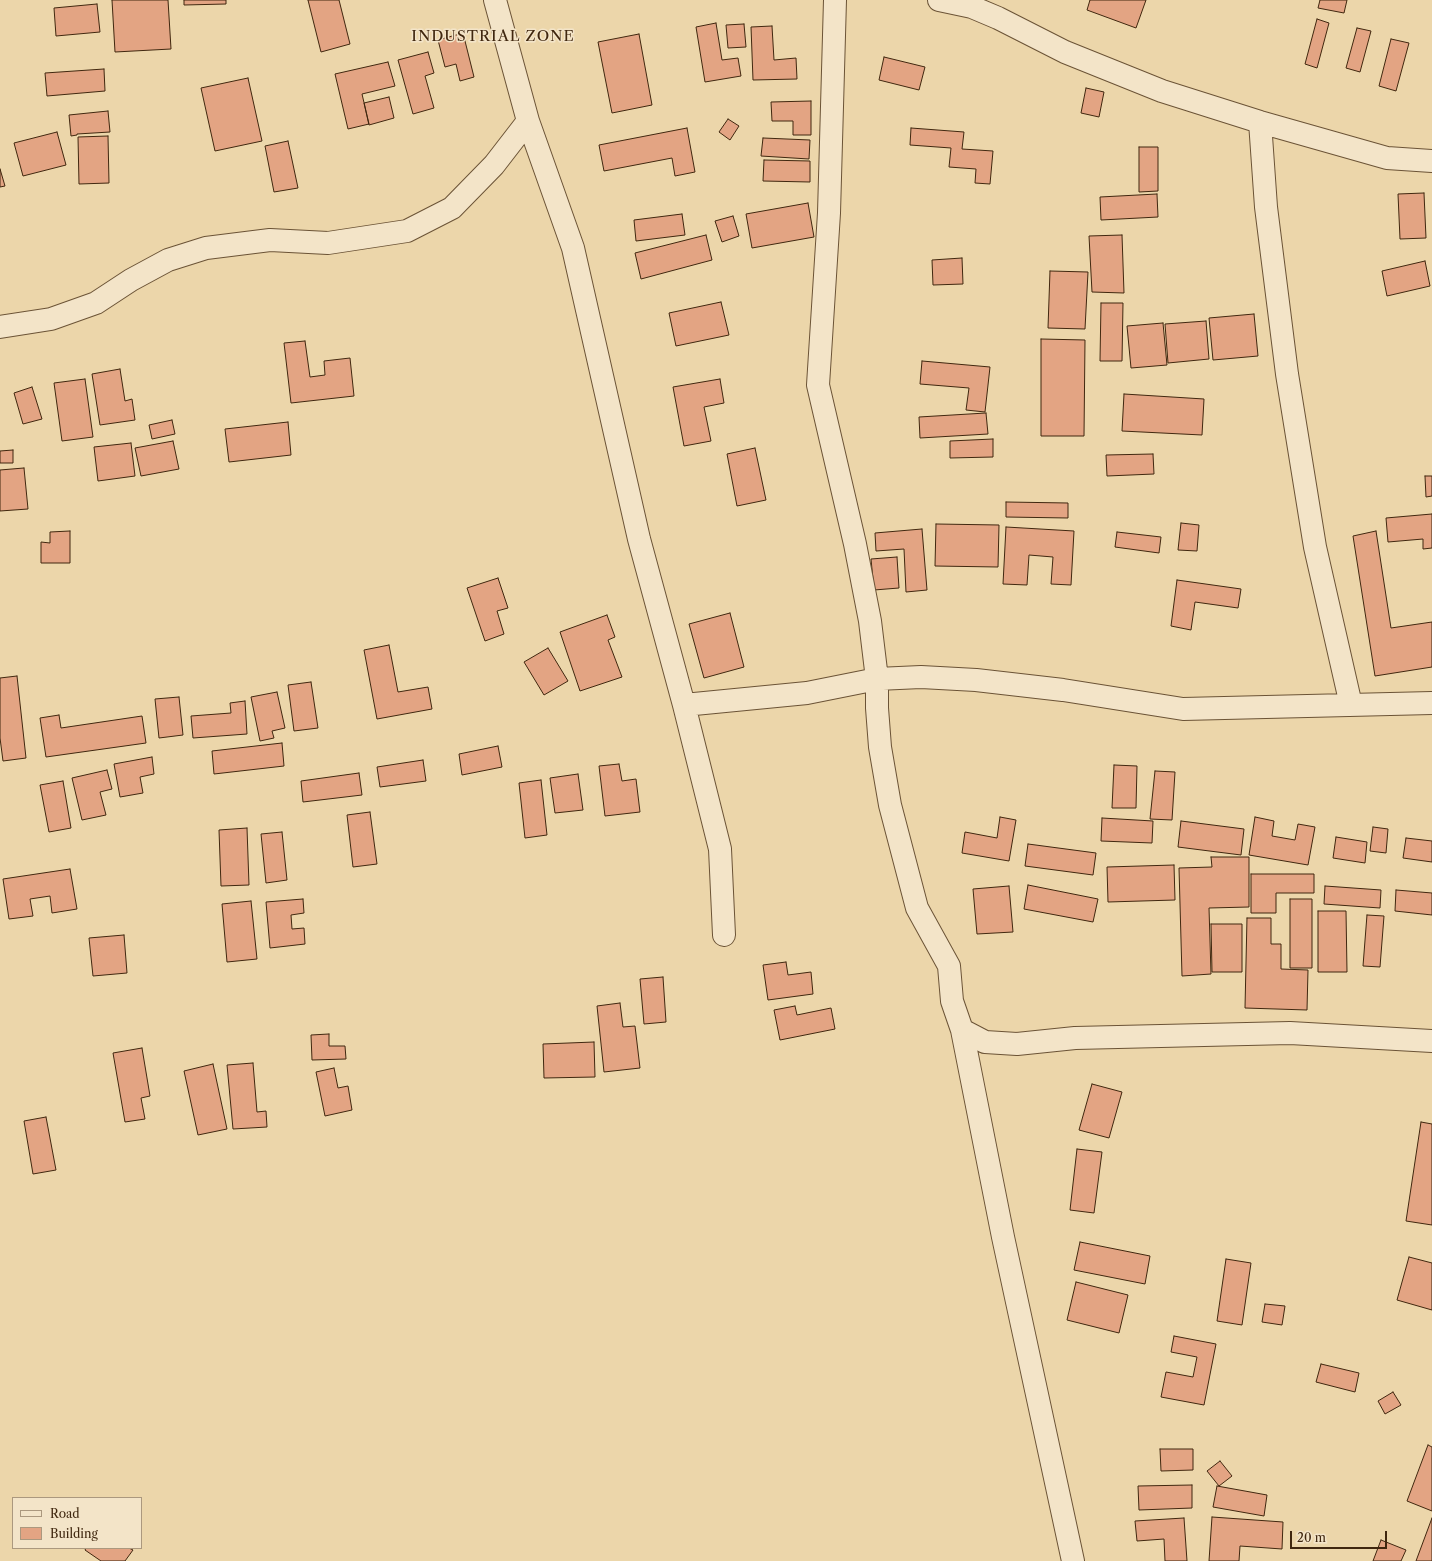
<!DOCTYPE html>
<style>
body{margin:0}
#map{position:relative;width:1432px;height:1561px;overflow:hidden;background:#ecd6aa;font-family:"Libre Caslon Text",serif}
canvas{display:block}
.legend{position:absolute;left:12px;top:1497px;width:130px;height:52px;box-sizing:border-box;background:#f3e4c8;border:1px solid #ab987e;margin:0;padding:5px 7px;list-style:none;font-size:12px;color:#40270f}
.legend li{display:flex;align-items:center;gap:8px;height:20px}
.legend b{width:20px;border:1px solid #ab987e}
.scale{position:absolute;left:1290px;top:1531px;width:97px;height:18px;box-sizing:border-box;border:2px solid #40270f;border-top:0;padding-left:5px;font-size:12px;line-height:14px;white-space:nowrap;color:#40270f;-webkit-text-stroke:3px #f3e4c8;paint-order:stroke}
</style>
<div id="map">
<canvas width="1432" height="1561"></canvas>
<ul class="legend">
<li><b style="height:5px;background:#f3e4c8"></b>Road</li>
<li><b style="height:11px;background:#e3a483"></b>Building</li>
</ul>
<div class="scale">20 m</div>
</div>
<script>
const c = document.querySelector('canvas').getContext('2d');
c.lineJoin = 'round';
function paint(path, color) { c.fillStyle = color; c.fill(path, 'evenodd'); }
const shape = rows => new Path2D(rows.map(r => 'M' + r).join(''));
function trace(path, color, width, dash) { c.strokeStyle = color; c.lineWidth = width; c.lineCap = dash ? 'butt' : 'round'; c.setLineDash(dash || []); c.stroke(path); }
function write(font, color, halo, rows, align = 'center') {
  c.font = font + ' "Libre Caslon Text",serif'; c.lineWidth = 3; c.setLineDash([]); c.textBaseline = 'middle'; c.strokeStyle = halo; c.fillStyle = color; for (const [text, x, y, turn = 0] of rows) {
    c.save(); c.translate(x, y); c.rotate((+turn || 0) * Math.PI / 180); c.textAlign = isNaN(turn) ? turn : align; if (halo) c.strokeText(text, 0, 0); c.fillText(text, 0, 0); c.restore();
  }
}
const building = shape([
 [112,0,168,0,171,49,115,52,112,0],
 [184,0,226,0,226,4,184,5,184,0],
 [308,0,339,0,350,44,321,52,308,0],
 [1090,0,1146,0,1136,28,1087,10,1090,0],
 [1320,0,1347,0,1344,13,1318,8,1320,0],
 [97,4,100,32,56,36,54,8,97,4],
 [1317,19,1329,23,1317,68,1305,64,1317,19],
 [716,23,722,60,738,58,741,76,705,82,696,27,716,23],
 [744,24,746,47,728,48,726,25,744,24],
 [772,26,774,60,796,58,797,79,753,80,751,27,772,26],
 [1357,28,1371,31,1360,72,1346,68,1357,28],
 [463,33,474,77,460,81,456,64,445,67,438,40,463,33],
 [639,34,652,105,612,113,598,42,639,34],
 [1391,39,1409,43,1396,91,1379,86,1391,39],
 [428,52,434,73,425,76,434,108,413,114,398,60,428,52],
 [884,57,925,67,919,90,879,80,884,57],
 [388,62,395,86,362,94,369,124,348,129,335,74,388,62],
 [104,69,105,91,47,96,45,73,104,69],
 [248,78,262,141,215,151,201,88,248,78],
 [1086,88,1104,92,1099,117,1081,113,1086,88],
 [389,97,394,118,369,125,364,103,389,97],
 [811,101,811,135,793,135,793,121,772,121,771,102,811,101],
 [108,111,110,132,77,134,77,135,71,136,69,115,108,111],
 [728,119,739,126,730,140,719,132,728,119],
 [687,128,695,172,675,176,672,158,604,171,599,145,687,128],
 [911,128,964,132,962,149,993,151,990,184,975,183,976,169,949,167,951,148,910,145,911,128],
 [57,132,66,165,23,176,14,143,57,132],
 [108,136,109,183,79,184,78,137,108,136],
 [763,138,810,140,809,159,761,156,763,138],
 [288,141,298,188,274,192,265,146,288,141],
 [1139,147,1158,147,1158,191,1139,192,1139,147],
 [764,160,810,161,810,182,763,181,764,160],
 [0,169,5,186,0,187,0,169],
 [1424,193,1426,238,1400,239,1398,194,1424,193],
 [1157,194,1158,217,1101,220,1100,197,1157,194],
 [808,203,814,237,752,248,746,214,808,203],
 [682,214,685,235,636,241,634,220,682,214],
 [733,216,739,236,722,242,715,221,733,216],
 [706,235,712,260,641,279,635,253,706,235],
 [1122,235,1124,293,1092,292,1089,236,1122,235],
 [962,258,963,284,933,285,932,260,962,258],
 [1425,261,1430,286,1387,296,1382,271,1425,261],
 [1050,271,1088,272,1085,329,1048,328,1050,271],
 [721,302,729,335,676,346,669,313,721,302],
 [1101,303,1123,303,1122,361,1100,361,1101,303],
 [1254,314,1258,356,1213,360,1209,318,1254,314],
 [1206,321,1209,359,1168,363,1165,324,1206,321],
 [1163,323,1167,365,1131,368,1127,326,1163,323],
 [1041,339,1085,340,1084,436,1041,436,1041,339],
 [305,341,310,377,325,375,324,361,350,358,354,396,291,403,284,343,305,341],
 [922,361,990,367,985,412,966,410,969,388,920,384,922,361],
 [120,369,125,401,132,399,135,420,100,425,92,374,120,369],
 [85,379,93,437,62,441,54,383,85,379],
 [720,379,724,403,704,407,711,441,684,446,673,387,720,379],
 [32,387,42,419,23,424,14,393,32,387],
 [1124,394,1204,399,1202,435,1122,431,1124,394],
 [986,413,988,434,920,438,919,417,986,413],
 [172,420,175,434,152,439,149,425,172,420],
 [288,422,291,455,229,462,225,429,288,422],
 [993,439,993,457,950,458,950,441,993,439],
 [173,441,179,469,141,476,135,448,173,441],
 [131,443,135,476,98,481,94,447,131,443],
 [755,448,766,500,737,506,727,454,755,448],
 [13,450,13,463,0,463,0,451,13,450],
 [1153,454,1154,474,1107,476,1106,455,1153,454],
 [24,468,28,509,0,511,0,470,24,468],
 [1425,476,1432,476,1432,496,1426,497,1425,476],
 [1006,502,1068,503,1068,518,1006,517,1006,502],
 [1432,514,1432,548,1423,549,1423,539,1388,542,1386,518,1432,514],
 [1181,523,1199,525,1197,551,1178,550,1181,523],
 [936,524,999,525,998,567,935,566,936,524],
 [1006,527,1074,531,1071,585,1051,584,1053,557,1029,555,1027,585,1003,584,1006,527],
 [922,529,927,590,906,592,904,549,876,551,875,533,922,529],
 [70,531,70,563,41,563,41,542,50,543,50,532,70,531],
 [1376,531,1391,628,1432,622,1432,667,1375,676,1353,536,1376,531],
 [1117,532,1161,537,1159,553,1115,547,1117,532],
 [897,557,899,588,874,590,871,559,897,557],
 [498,578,508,608,497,611,504,634,485,641,467,588,498,578],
 [1177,580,1241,589,1238,608,1195,602,1191,630,1171,626,1177,580],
 [730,613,744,667,704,678,689,624,730,613],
 [607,615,615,637,608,640,622,677,580,691,560,632,607,615],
 [389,645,398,692,428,687,432,709,377,719,364,650,389,645],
 [548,648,568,681,544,695,524,662,548,648],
 [17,676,26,758,3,761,0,738,0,678,17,676],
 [311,682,318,728,294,731,288,685,311,682],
 [277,692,285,728,272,731,274,738,260,741,251,697,277,692],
 [179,697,183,735,159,738,155,699,179,697],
 [245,701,247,734,193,738,191,716,231,713,230,703,245,701],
 [59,715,61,728,142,716,146,743,46,757,40,718,59,715],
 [282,743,284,766,214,774,212,751,282,743],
 [498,746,502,767,462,775,459,754,498,746],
 [152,757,154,774,140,777,143,793,120,797,114,764,152,757],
 [423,760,426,781,380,787,377,767,423,760],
 [619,764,622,781,636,779,640,812,605,816,599,766,619,764],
 [1114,765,1137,766,1136,808,1112,808,1114,765],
 [107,770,112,789,100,792,106,815,82,820,72,778,107,770],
 [1155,771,1175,772,1172,820,1150,819,1155,771],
 [359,773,362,795,303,802,301,781,359,773],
 [578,774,583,810,555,813,550,778,578,774],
 [541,780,547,835,525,838,519,783,541,780],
 [63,781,71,828,49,832,40,785,63,781],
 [370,812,377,864,353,867,347,815,370,812],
 [1000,817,1016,820,1009,861,962,853,965,832,997,838,1000,817],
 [1255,817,1274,821,1272,836,1295,840,1298,824,1315,827,1308,865,1249,855,1255,817],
 [1102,818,1153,821,1152,843,1101,841,1102,818],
 [1181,821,1244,829,1241,855,1178,847,1181,821],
 [1373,827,1388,829,1386,853,1370,851,1373,827],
 [247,828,249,885,221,886,219,830,247,828],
 [282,832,287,880,266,883,261,834,282,832],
 [1336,837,1367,842,1365,863,1333,858,1336,837],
 [1406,838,1432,841,1432,862,1403,858,1406,838],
 [1028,844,1096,853,1093,875,1025,866,1028,844],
 [1211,857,1249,857,1249,907,1209,908,1211,974,1182,976,1179,868,1212,867,1211,857],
 [1174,865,1175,900,1108,902,1107,867,1174,865],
 [70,869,77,909,52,913,50,896,30,899,33,916,9,919,3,879,70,869],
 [1251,874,1314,874,1314,893,1276,893,1276,913,1251,913,1251,874],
 [1028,885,1098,899,1093,922,1024,909,1028,885],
 [1009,886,1013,932,977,934,973,889,1009,886],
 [1325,886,1381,890,1380,908,1324,904,1325,886],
 [1396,890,1432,893,1432,915,1395,911,1396,890],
 [303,899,304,913,291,915,292,929,304,928,305,944,270,948,266,902,303,899],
 [1290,899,1312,899,1312,968,1290,968,1290,899],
 [251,901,257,959,227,962,222,904,251,901],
 [1318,911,1346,911,1347,972,1318,972,1318,911],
 [1367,915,1384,916,1380,967,1363,966,1367,915],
 [1247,918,1271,918,1271,944,1281,944,1281,969,1308,970,1307,1010,1245,1008,1247,918],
 [1211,924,1242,924,1242,972,1212,972,1211,924],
 [124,935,127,973,93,976,89,938,124,935],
 [786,962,788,975,811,972,813,994,768,1000,763,965,786,962],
 [663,977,666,1022,644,1024,640,979,663,977],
 [620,1003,623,1027,635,1026,640,1068,604,1072,597,1006,620,1003],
 [795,1006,797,1015,831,1008,835,1029,780,1040,774,1010,795,1006],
 [329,1034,329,1046,345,1046,346,1059,312,1060,311,1035,329,1034],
 [594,1042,595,1077,544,1078,543,1044,594,1042],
 [142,1048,150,1096,141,1098,145,1119,125,1122,113,1053,142,1048],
 [253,1063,257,1112,266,1111,267,1127,233,1129,227,1065,253,1063],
 [213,1064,227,1129,198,1135,184,1071,213,1064],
 [334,1068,338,1088,348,1086,352,1110,325,1116,316,1072,334,1068],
 [1092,1084,1122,1092,1109,1138,1079,1130,1092,1084],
 [46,1117,56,1170,33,1174,24,1121,46,1117],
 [1421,1122,1432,1124,1432,1225,1406,1221,1421,1122],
 [1077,1149,1102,1152,1094,1213,1070,1210,1077,1149],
 [1080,1242,1150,1256,1145,1284,1074,1270,1080,1242],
 [1409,1257,1432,1263,1432,1310,1397,1300,1409,1257],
 [1226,1259,1251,1263,1242,1325,1217,1321,1226,1259],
 [1076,1282,1128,1295,1119,1333,1067,1320,1076,1282],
 [1265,1304,1285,1306,1282,1325,1262,1322,1265,1304],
 [1174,1336,1216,1344,1204,1405,1161,1397,1166,1372,1193,1377,1197,1357,1171,1352,1174,1336],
 [1321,1364,1359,1373,1355,1392,1316,1382,1321,1364],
 [1393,1392,1401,1405,1385,1414,1378,1401,1393,1392],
 [1428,1445,1432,1447,1432,1511,1407,1501,1428,1445],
 [1160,1449,1193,1449,1193,1470,1161,1471,1160,1449],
 [1220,1461,1232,1476,1219,1486,1207,1471,1220,1461],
 [1192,1485,1192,1508,1139,1510,1138,1486,1192,1485],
 [1217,1486,1267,1495,1264,1516,1213,1507,1217,1486],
 [1212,1517,1283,1522,1282,1549,1240,1546,1239,1561,1209,1561,1212,1517],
 [1184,1518,1187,1561,1165,1561,1164,1539,1137,1541,1135,1521,1184,1518],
 [1432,1518,1432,1561,1416,1561,1432,1518],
 [1381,1540,1406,1550,1401,1561,1373,1561,1381,1540],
 [86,1548,129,1548,133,1550,125,1561,101,1561,85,1550,86,1548]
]);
const minor = shape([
 [495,0,528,121,573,248,639,539,684,705,720,849,724,935],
 [835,0,829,213,818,385,855,544,870,621,877,679,877,708,880,747,890,805,917,908,949,966,952,1001,962,1030,1003,1237,1073,1561],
 [939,0,972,7,998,18,1065,52,1162,91,1260,122,1387,158,1432,161],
 [1260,122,1266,207,1287,374,1315,547,1351,705],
 [0,327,51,319,96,303,131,280,168,260,206,248,270,240,328,243,407,231,452,208,494,165,528,121],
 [684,705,807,693,877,679,921,677,976,680,1063,690,1183,709,1432,703],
 [962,1030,985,1042,1017,1044,1075,1038,1290,1033,1432,1041]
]);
const quarterNames = [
 ["INDUSTRIAL ZONE",493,37]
];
paint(building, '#e3a483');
trace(building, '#40270f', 1);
trace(minor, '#6b5336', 24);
trace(minor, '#f3e4c8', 22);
c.letterSpacing = '1px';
write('15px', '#40270f', '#f3e4c8', quarterNames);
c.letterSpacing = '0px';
</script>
